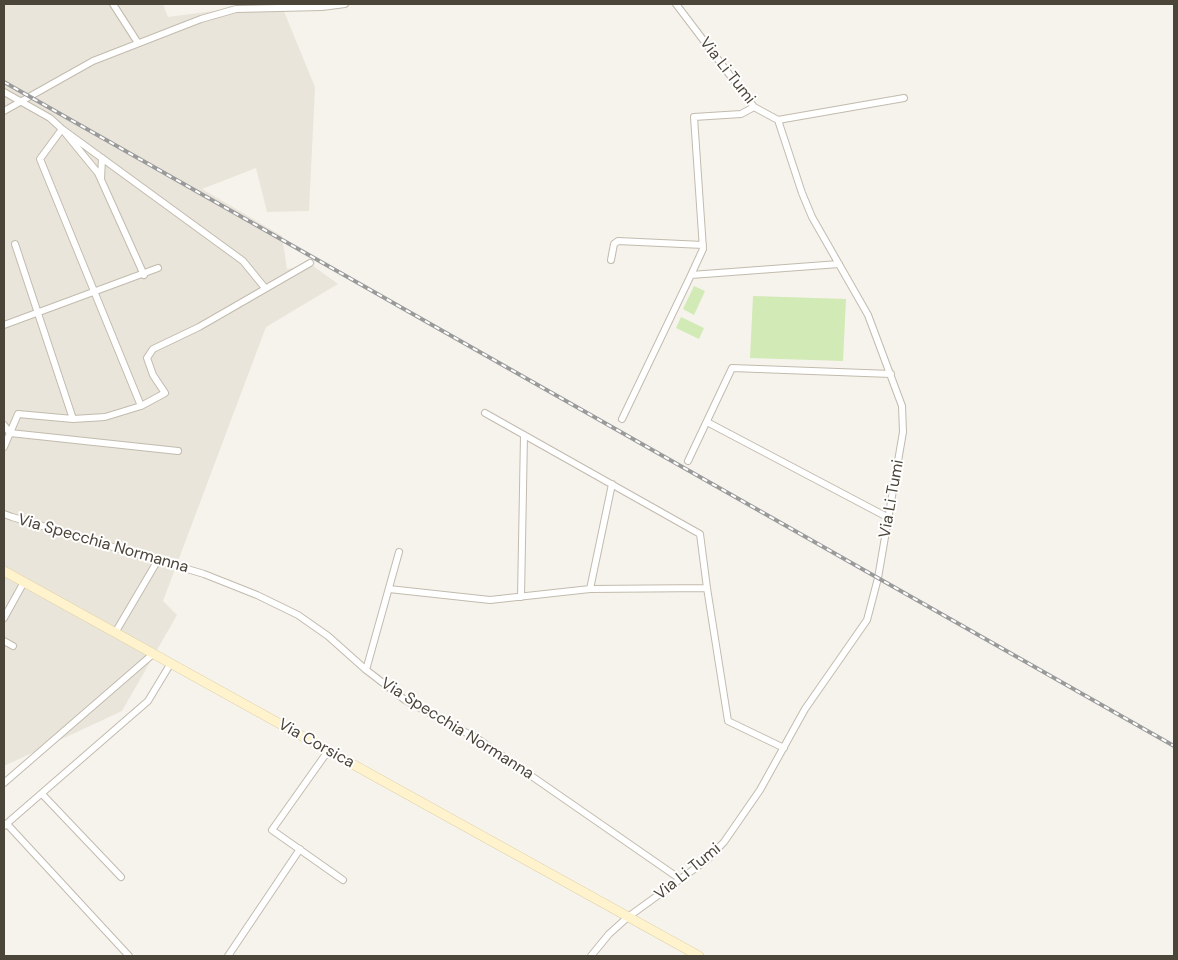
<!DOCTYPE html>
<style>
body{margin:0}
#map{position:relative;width:1178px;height:960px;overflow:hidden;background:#f6f3ec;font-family:"DM Sans",sans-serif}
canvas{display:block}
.frame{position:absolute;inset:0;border:5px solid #4b4439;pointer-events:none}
</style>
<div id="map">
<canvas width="1178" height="960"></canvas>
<div class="frame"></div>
</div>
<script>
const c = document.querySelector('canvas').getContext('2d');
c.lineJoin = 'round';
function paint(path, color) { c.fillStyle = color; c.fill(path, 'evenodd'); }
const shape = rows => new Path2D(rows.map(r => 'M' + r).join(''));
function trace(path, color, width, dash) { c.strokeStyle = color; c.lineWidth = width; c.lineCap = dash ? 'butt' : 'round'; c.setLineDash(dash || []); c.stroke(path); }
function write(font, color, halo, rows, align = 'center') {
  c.font = font + ' "DM Sans",sans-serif'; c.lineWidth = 4; c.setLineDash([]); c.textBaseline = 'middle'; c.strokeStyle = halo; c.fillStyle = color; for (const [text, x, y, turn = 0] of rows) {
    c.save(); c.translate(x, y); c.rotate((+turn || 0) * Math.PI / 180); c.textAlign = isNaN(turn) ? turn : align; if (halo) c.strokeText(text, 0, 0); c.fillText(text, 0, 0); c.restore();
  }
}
const residential = shape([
 [4,4,163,4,168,17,267,4,281,4,315,87,309,211,267,212,256,168,202,189,282,236,287,269,312,265,338,284,266,327,163,601,177,615,122,711,4,766]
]);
const green = shape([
 [694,286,705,291,694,315,683,309],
 [753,296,846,299,843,361,750,358],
 [681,317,704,328,699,339,676,328]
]);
const street = shape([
 [113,4,138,43],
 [4,92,50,118,62,129,98,173,144,275],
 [4,111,93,61,201,19,236,9,322,7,345,4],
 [778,120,904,98],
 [101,179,102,158],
 [15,244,73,419],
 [611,260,614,244,618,241,703,245],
 [691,275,703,249,694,117,741,114,754,107],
 [4,325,158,268],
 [141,406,40,159,62,129,243,261,265,288],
 [485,413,700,534,707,588],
 [622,419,691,275,839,264],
 [707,422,889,518],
 [4,425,10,433,178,451],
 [4,447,18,414,73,419,105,417,141,406,165,393,153,375,147,358,153,349,199,327,310,263],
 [688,461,732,368,891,374],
 [4,514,12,517,204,574,257,595,298,615,328,636,365,669,405,700,478,739,680,879],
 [389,589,490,600,590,589,707,588,728,721,784,748],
 [590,589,612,484],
 [521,597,524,435],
 [4,618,24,582],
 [115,633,158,560],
 [4,641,13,646],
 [366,670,399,552],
 [328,751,272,830,343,880],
 [4,783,153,654],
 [42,794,121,877],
 [7,824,129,956],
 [4,826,148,701,171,663],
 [228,956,300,849],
 [591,956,609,934,628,917,708,859,724,842,760,790,805,709,867,620,878,578,903,432,902,406,868,315,812,217,802,193,778,120,754,107,676,4]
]);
const secondary = shape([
 [4,571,699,956]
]);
const rail = shape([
 [4,82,1174,746]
]);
const streetNames = [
 ["Via Li Tumi",727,71,52],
 ["Via Li Tumi",892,499,-80],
 ["Via Specchia Normanna",103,544,16],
 ["Via Specchia Normanna",457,729,32],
 ["Via Corsica",316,744,29],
 ["Via Li Tumi",688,872,-39]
];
paint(residential, '#eae5da');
paint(green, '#d2eab5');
trace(street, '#c2bbae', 8);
trace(secondary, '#d6c79b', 10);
trace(street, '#fff', 6);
trace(secondary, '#fff3cd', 9);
trace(rail, '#9a9a9a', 4);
trace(rail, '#fff', 2, [5.5]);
write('16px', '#4b4439', '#fff', streetNames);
</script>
